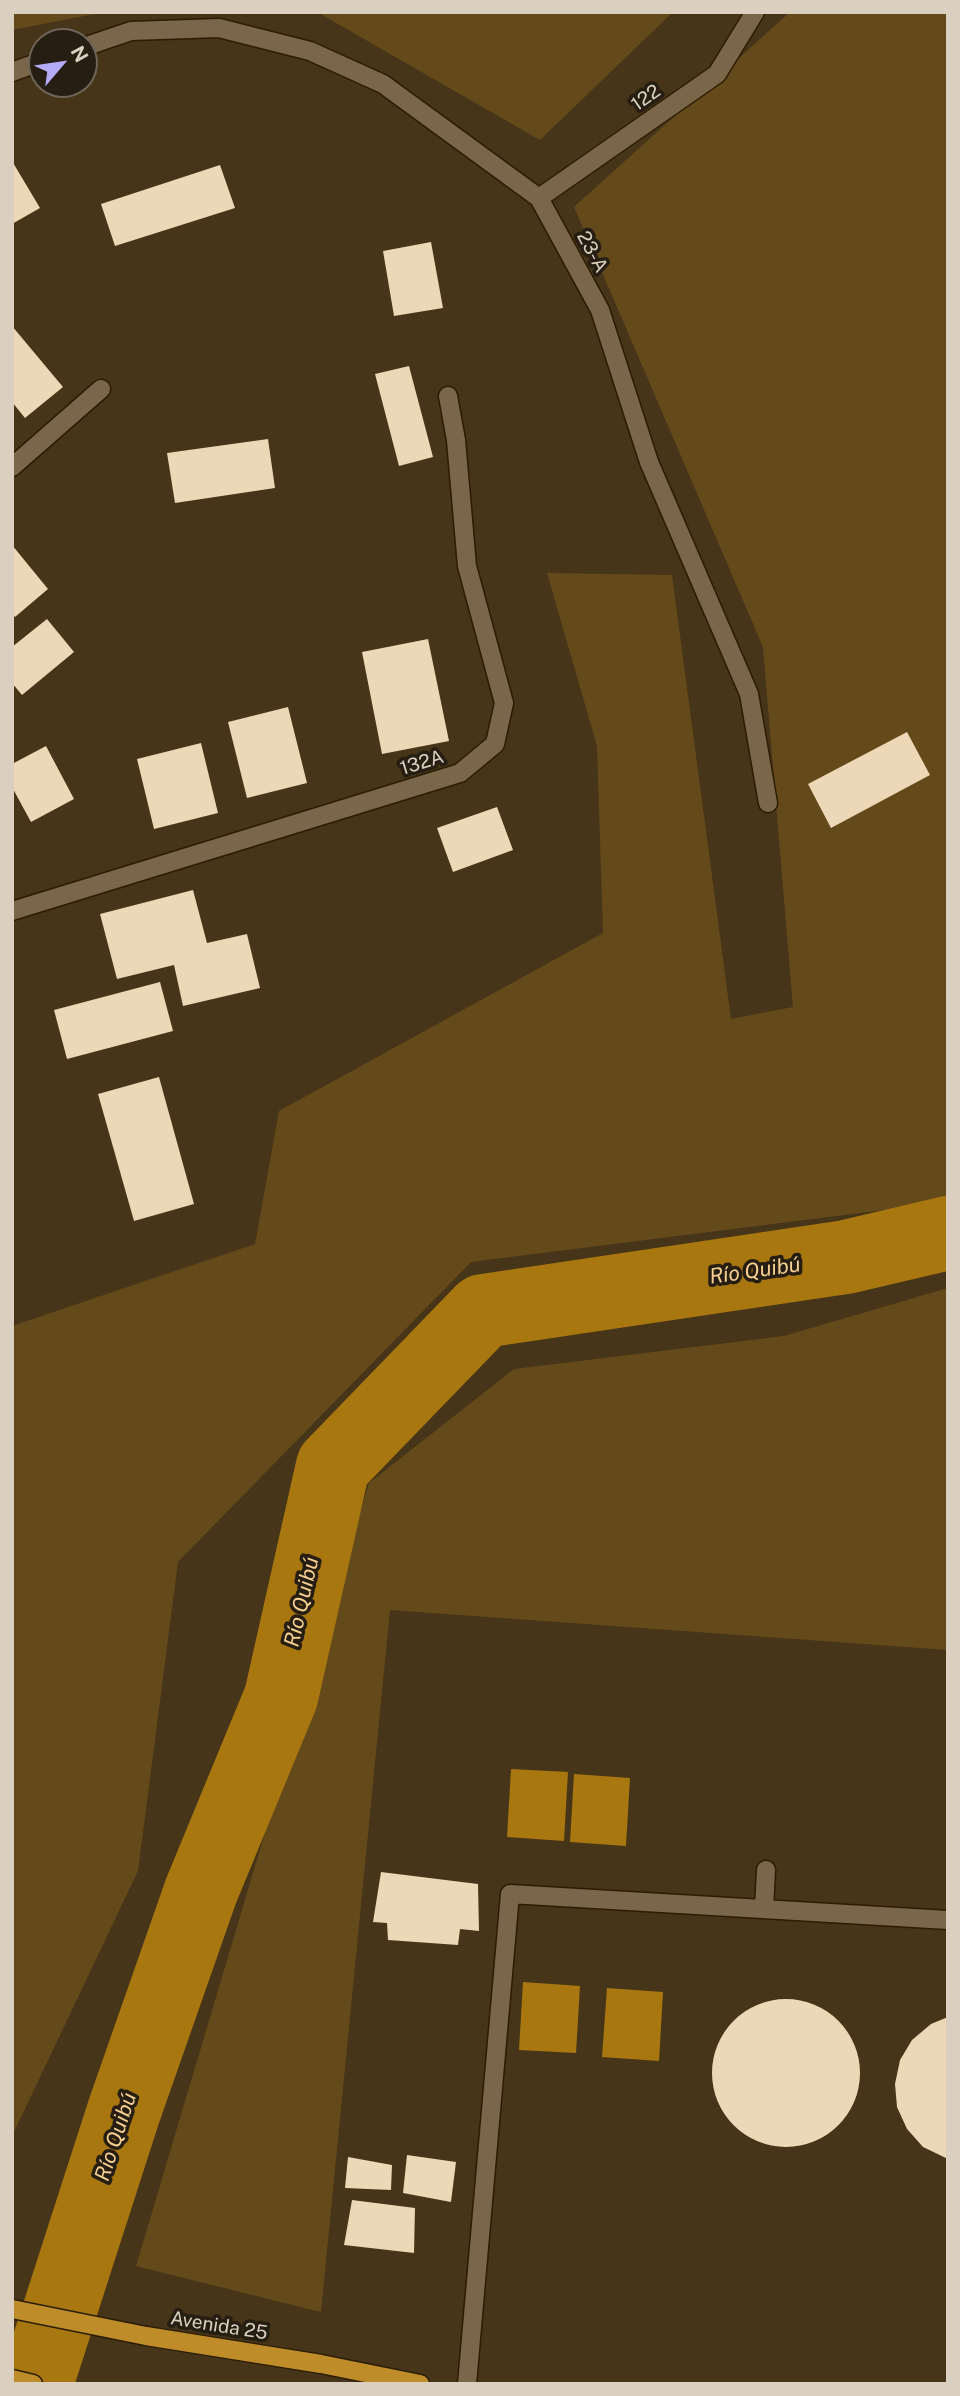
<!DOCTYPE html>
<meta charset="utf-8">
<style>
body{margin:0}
#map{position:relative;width:960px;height:2396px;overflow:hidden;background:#463518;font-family:"Public Sans",sans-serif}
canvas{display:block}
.frame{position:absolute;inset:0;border:14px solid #dbd0c0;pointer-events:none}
.north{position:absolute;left:28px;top:28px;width:70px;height:70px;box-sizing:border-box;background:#261e12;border:2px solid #6e6558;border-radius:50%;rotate:61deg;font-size:19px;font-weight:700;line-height:28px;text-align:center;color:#dbd0c0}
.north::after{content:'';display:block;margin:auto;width:24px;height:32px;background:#b4acf9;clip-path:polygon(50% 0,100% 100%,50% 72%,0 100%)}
</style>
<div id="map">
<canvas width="960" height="2396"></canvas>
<div class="frame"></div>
<div class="north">N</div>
</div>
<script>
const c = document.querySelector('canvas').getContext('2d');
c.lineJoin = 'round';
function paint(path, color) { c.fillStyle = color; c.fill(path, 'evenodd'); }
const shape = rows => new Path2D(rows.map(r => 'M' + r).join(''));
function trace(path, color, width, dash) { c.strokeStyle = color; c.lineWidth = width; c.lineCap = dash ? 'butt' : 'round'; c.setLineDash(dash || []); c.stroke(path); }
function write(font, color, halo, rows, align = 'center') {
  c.font = font + ' "Public Sans",sans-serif'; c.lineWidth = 7; c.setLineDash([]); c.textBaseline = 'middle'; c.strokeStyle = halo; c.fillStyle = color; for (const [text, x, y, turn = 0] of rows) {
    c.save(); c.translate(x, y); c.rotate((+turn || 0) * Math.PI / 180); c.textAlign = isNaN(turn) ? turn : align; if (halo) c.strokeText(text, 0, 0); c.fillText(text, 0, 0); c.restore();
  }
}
const green = shape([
 [12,12,105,12,12,30],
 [317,12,673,12,540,140],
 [790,12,948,12,948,1202,471,1262,178,1562,138,1871,12,2136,12,1326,255,1244,279,1111,603,933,597,746,547,573,672,575,731,1019,793,1007,763,647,574,207],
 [948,1288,948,1650,390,1610,321,2312,136,2266,369,1483,514,1369,784,1336]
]);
const water = shape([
 [511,1769,568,1772,564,1841,507,1837],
 [574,1774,630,1778,626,1846,570,1842],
 [523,1982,580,1986,576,2053,519,2050],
 [607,1988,663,1992,659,2061,602,2057]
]);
const river = shape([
 [36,2384,124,2111,201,1891,281,1697,333,1466,483,1311,846,1257,948,1233]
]);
const building = shape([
 [12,161,40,208,12,224],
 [220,165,235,208,115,246,101,204],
 [431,242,443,308,394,316,383,251],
 [12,326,63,387,25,418,12,402],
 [409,366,433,457,399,466,375,374],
 [268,439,275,488,175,503,167,453],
 [12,545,48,589,15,617,12,613],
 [47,619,74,652,22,695,12,683,12,647],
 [428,639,449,741,382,754,362,652],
 [288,707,307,783,247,798,228,722],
 [907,732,930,775,831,828,808,784],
 [201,743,218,813,154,829,137,759],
 [46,746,74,799,31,822,12,787,12,764],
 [497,807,513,850,453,872,437,828],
 [193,890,207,943,247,934,260,988,183,1006,174,965,117,979,100,914],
 [160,982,173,1031,67,1059,54,1010],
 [159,1077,194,1204,134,1221,98,1094],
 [381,1872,478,1884,479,1931,460,1929,458,1945,388,1940,387,1923,373,1922],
 '712 2073a74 74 0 1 1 148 0a74 74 0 1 1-148 0Z',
 [948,2017,948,2159,923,2147,907,2129,897,2107,895,2084,900,2060,912,2040,931,2024],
 [407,2155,456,2162,451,2202,403,2193],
 [348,2157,392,2165,391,2190,345,2188],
 [352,2200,415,2208,414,2253,344,2245]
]);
const street = shape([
 [84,47,131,31,219,28,310,51,383,84,539,198,600,310,649,462,749,694,768,803],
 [12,72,42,61],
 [539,198,717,74,755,12],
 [12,467,101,389],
 [12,911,460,773,495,744,504,703,467,566,456,440,448,396],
 [764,1909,766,1870],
 [467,2384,510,1894,948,1920]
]);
const primary = shape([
 [12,2309,146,2336,321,2364,420,2384],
 [12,2379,33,2384]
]);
const streetNames = [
 ["122",646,98,-35],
 ["23-A",592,252,62],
 ["132A",422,763,-17],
 ["Avenida 25",219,2326,9]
];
const waterNames = [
 ["Río Quibú",755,1271,-8],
 ["Río Quibú",302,1602,-77],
 ["Río Quibú",116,2137,-72]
];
paint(green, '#644a1b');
paint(water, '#a97710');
trace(river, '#a97710', 74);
paint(building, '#ecd7b6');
trace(street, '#2c1c00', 21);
trace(primary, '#2c1c00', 21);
trace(street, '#7a674a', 18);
trace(primary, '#be8d2a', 18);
write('19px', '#dbd0c0', '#261e12', streetNames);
write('italic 21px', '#f7d091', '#261e12', waterNames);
</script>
